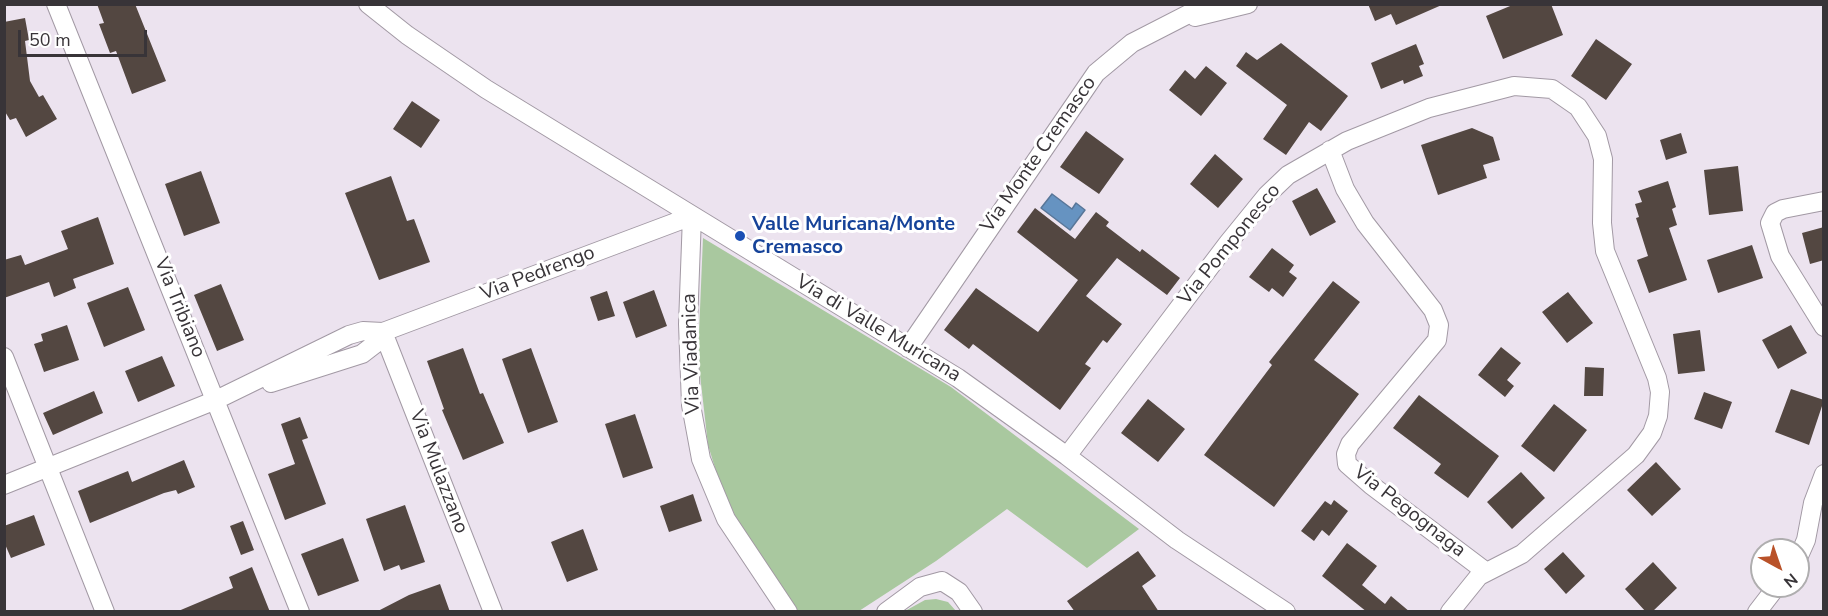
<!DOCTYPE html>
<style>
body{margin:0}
#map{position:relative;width:1828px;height:616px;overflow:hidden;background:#ece3ef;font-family:"Nunito Sans",sans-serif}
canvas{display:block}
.frame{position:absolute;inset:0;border:6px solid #383438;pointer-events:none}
.north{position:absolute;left:1750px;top:538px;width:60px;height:60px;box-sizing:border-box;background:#fff;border:2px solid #afaeaf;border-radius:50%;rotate:140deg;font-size:16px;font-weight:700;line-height:24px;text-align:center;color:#383438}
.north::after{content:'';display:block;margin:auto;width:21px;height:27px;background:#b95229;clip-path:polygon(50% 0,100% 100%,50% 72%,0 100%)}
.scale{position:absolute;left:18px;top:30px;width:129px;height:27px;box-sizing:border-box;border:3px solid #383438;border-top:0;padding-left:8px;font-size:18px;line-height:21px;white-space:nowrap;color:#383438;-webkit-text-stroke:4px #fff;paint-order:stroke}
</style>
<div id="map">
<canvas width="1828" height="616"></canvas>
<div class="frame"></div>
<div class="north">N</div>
<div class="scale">50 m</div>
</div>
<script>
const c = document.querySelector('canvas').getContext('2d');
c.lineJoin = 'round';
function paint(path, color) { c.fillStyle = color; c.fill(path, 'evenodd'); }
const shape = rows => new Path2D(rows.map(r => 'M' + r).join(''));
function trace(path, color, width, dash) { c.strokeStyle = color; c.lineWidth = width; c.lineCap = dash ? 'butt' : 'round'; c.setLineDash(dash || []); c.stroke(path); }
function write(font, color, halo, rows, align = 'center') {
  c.font = font + ' "Nunito Sans",sans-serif'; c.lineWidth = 6; c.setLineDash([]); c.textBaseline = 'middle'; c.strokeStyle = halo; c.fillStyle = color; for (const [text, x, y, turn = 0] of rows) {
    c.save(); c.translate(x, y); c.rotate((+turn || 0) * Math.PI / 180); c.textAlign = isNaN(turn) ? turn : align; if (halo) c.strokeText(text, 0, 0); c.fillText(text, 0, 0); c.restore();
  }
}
const green = shape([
 [703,238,951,387,1139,529,1087,568,1007,509,936,561,859,611,798,611,738,522,720,484,708,445,698,357],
 [936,599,948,602,956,611,905,611,925,600]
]);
const water = shape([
 [1052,194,1072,209,1076,203,1085,210,1070,230,1041,208,1052,194]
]);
const building = shape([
 [97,4,135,4,166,81,132,94,116,51,110,53,99,24,104,23],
 [1368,4,1444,4,1396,25,1391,14,1375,21],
 [1515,4,1551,4,1563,35,1503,59,1486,16],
 [25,18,29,40,25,41,30,81,39,97,43,95,57,119,26,137,16,118,10,120,4,110,4,22],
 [1596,39,1632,64,1606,100,1571,76],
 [1281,43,1348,96,1321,131,1309,122,1286,155,1263,139,1287,105,1236,66,1246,52,1257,60],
 [1416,44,1424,64,1419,66,1423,76,1404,84,1403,80,1381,89,1371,63],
 [1206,66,1227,83,1201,116,1169,90,1185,70,1195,79],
 [412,101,440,120,421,148,393,129],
 [1472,128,1493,137,1500,160,1483,165,1487,178,1438,195,1421,145],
 [1086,131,1124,159,1099,194,1060,167],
 [1681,133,1687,153,1666,160,1660,140],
 [1215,154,1243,179,1218,208,1190,184],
 [1738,166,1743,211,1709,215,1704,170],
 [201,171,220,223,184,236,165,184],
 [391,176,407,221,414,219,430,262,379,280,345,193],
 [1668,181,1676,207,1672,209,1677,225,1669,228,1687,280,1649,293,1637,260,1648,256,1636,218,1639,217,1635,204,1642,202,1638,191],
 [1317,188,1336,222,1310,236,1292,201],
 [1035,208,1075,239,1096,212,1109,222,1106,226,1140,252,1142,249,1180,278,1167,295,1117,258,1086,296,1122,324,1107,343,1103,340,1085,364,1091,368,1060,410,973,344,969,349,944,330,976,288,1038,332,1078,280,1017,232],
 [98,217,114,264,73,279,76,288,54,297,49,282,4,298,4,260,21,255,25,265,68,249,61,231],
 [1824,227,1824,260,1810,264,1802,233],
 [1752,245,1763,278,1718,293,1707,260],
 [1272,248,1294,265,1289,272,1297,278,1283,297,1272,288,1269,292,1249,277],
 [1333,281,1360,302,1314,360,1359,394,1274,507,1204,455,1272,365,1269,362],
 [221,284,244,340,217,351,194,295],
 [128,287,145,330,104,347,87,303],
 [654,290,667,326,636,338,623,302],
 [607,291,615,316,598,321,590,297],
 [1568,292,1593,323,1567,343,1542,312],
 [67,325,79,360,44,372,34,344,43,341,41,334],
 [1791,325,1807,353,1778,369,1762,340],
 [1700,330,1705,371,1678,374,1673,334],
 [1501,347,1521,363,1507,380,1514,386,1505,397,1478,375],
 [463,348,480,394,483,393,504,443,463,460,442,410,444,409,427,361],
 [531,348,558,422,528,433,502,359],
 [162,356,175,386,138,402,125,371],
 [1585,367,1604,368,1603,396,1584,396],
 [1791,389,1824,400,1809,445,1775,432],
 [94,391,103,413,53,435,43,413],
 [1704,392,1732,402,1722,429,1694,419],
 [1419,395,1499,456,1468,498,1434,473,1441,464,1393,428],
 [1148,399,1185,429,1158,462,1121,433],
 [1554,404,1587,430,1554,472,1521,446],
 [635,414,653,468,623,478,605,424],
 [300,417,308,438,302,440,326,504,285,520,268,474,295,464,281,424],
 [184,460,195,487,178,494,176,490,164,493,90,523,78,491,128,471,132,482],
 [1656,462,1681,489,1652,516,1627,490],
 [1521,472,1545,498,1512,529,1487,502],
 [693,494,702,521,669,532,660,506],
 [1334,500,1348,511,1329,536,1322,530,1314,541,1301,531,1325,501,1331,505],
 [405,505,425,562,401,570,399,565,384,571,366,519],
 [34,515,45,545,11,558,4,542,4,526],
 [243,521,254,550,241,555,230,526],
 [583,529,598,570,567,582,551,542],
 [343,538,359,581,318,596,301,554],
 [1347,543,1377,566,1362,585,1385,604,1391,596,1410,612,1367,612,1322,576],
 [1138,551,1156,576,1142,586,1159,612,1075,612,1067,601],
 [1563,552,1585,576,1566,594,1544,569],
 [1653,562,1677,588,1652,612,1646,612,1625,589],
 [252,567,270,612,176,612,233,588,229,577],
 [440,584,450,612,376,612,409,595]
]);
const minor = shape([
 [56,4,300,612],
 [368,4,407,35,486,89,958,378,1067,456,1177,540,1286,612],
 [1195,17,1248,4],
 [1330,150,1345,189,1365,223,1433,310,1439,325,1437,340,1350,444,1346,454,1347,464,1371,485,1485,571],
 [1824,201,1783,209,1775,213,1770,223,1780,256,1824,327],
 [383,332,493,612],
 [908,348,1096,73,1132,43,1208,4],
 [4,357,105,612],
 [271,383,362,354,375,344,383,332],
 [1067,456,1228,243,1267,195,1288,175,1347,141,1429,108,1514,86,1552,89,1578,107,1597,136,1603,159,1602,223,1605,251,1657,378,1660,392,1658,416,1652,433,1636,455,1522,554,1479,576,1450,612],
 [4,485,216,400,349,335,363,331,383,332,692,216,688,324,691,405,701,459,726,519,788,612],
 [1798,558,1806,540,1813,503,1824,474],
 [886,612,920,587,942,581,959,592,973,612],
 [1757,612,1777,586]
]);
const markers = [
 [740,236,6,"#1a4fb4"]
];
const streetNames = [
 ["Via Monte Cremasco",1039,155,-55],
 ["Via Pomponesco",1230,245,-51],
 ["Via Pedrengo",538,274,-21],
 ["Via Tribiano",179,308,68],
 ["Via di Valle Muricana",878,329,31],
 ["Via Viadanica",692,354,-92],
 ["Via Mulazzano",438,472,69],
 ["Via Pegognaga",1409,512,38]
];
const transitNames = [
 ["Valle Muricana/Monte",752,225],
 ["Cremasco",752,248]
];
paint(green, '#a9c89f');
paint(water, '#6693c1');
trace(water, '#587698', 1.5);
paint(building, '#534741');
trace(minor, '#a299a4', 20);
trace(minor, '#fff', 18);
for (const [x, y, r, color] of markers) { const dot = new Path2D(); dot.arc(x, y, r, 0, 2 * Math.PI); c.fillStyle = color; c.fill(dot); trace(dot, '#fff', 2); }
write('20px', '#383438', '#fff', streetNames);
write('bold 20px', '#164399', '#fff', transitNames, 'left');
</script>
